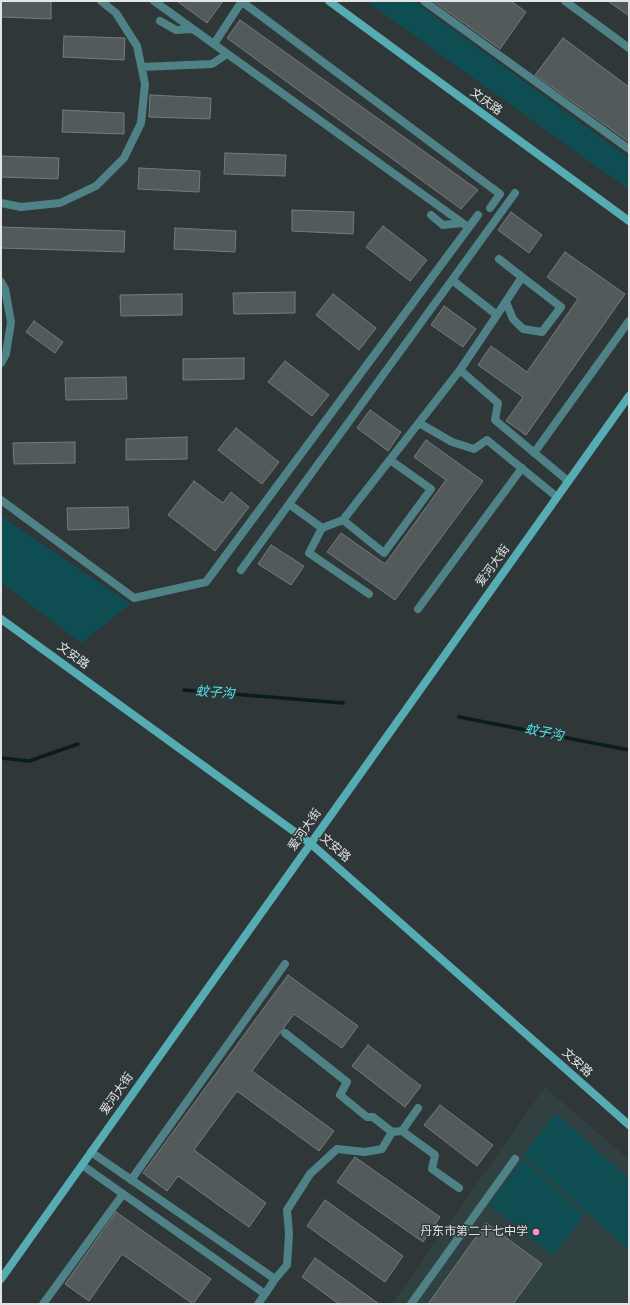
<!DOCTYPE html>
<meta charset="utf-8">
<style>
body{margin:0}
#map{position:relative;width:630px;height:1305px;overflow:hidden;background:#303738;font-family:Arial,sans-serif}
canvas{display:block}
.frame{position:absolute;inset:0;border:2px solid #e1e5e6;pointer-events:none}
</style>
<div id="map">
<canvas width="630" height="1305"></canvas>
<div class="frame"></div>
</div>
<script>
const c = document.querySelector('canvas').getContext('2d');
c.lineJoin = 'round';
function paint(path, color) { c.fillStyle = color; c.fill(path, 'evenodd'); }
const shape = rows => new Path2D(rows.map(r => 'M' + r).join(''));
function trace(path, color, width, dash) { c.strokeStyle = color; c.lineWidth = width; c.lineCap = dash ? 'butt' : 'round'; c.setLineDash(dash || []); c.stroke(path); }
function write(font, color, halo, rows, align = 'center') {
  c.font = font + ' Arial,"Noto Sans SC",sans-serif'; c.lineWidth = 3; c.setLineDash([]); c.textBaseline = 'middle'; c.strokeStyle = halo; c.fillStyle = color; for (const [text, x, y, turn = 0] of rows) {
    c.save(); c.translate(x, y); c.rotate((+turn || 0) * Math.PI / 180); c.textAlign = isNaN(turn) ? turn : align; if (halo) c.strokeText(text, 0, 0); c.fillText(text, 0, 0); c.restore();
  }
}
const built = shape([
 [545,1087,629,1160,629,1304,392,1304]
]);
const green = shape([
 [366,1,414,1,629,158,629,190],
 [1,516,131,604,81,643,1,582],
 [556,1113,629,1179,629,1250,523,1155],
 [523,1159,584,1215,553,1256,489,1205]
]);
const stream = shape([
 [184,690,343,703],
 [459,717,629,750],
 [1,758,29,761,78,744]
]);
const building = shape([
 [1,1,51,1,51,19,1,17,1,1],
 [177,1,223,1,207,23,177,1],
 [433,1,511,1,526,12,500,49,433,1],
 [608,1,629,1,629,16,608,1],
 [240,20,478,190,461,209,227,38,240,20],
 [64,36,125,38,124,60,63,57,64,36],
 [563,38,629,87,629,142,535,75,563,38],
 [150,95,211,98,210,119,149,117,150,95],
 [63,110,124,113,124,134,62,132,63,110],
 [225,153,286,155,285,176,224,174,225,153],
 [1,156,59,158,58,179,1,177,1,156],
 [139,168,200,171,199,192,138,189,139,168],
 [292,210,354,212,353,234,292,231,292,210],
 [511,212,542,235,529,253,498,230,511,212],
 [383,226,427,260,410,281,366,247,383,226],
 [1,227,125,231,124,252,1,248,1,227],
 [175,228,236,231,235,252,174,249,175,228],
 [565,252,625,294,526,435,506,421,523,397,478,365,491,346,527,372,578,299,547,277,565,252],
 [295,292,295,313,234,314,233,293,295,292],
 [182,294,182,315,121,316,120,295,182,294],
 [333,294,376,328,359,350,316,315,333,294],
 [444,306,476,329,463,347,431,325,444,306],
 [34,321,63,342,55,353,26,332,34,321],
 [244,358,244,379,183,380,183,359,244,358],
 [285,361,329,395,312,416,268,382,285,361],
 [126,377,127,399,66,400,65,378,126,377],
 [370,410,401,432,388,451,357,428,370,410],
 [236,428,279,462,262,484,218,450,236,428],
 [187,437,187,459,126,460,126,439,187,437],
 [426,440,483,481,395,600,327,552,341,533,385,564,446,480,414,457,426,440],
 [75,442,75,463,14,464,13,443,75,442],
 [194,481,223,503,231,492,249,507,215,551,168,515,194,481],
 [128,507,129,528,68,530,67,508,128,507],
 [271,545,304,566,291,585,258,564,271,545],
 [288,975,358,1026,342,1048,294,1014,252,1071,334,1131,319,1151,237,1091,194,1150,266,1203,249,1227,178,1176,167,1191,143,1173,288,975],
 [368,1045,421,1086,405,1107,352,1066,368,1045],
 [440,1105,493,1145,477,1166,424,1125,440,1105],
 [355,1157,440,1217,423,1242,337,1182,355,1157],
 [325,1200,403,1256,385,1282,307,1226,325,1200],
 [116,1212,211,1279,193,1304,122,1254,89,1301,65,1284,116,1212],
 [486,1223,542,1264,513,1304,428,1304,486,1223],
 [315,1258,379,1304,339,1304,302,1277,315,1258]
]);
const street = shape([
 [154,1,468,227],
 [241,1,500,194,490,208],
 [424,1,629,149],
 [565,1,629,48],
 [160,21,176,30,192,29],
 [214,44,242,1],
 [142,67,212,64,227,54],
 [1,203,21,207,60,203,96,186,124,158,141,123,145,84,137,46,116,13,101,1],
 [431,215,443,225,462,223],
 [499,259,522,277],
 [1,282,5,289,11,322,6,354,1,363],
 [506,302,513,319,523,329,542,332,561,307,522,277,497,315,460,370,498,403,495,420,568,481],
 [497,315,452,280,515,193],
 [419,423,452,442,474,449,487,440,557,497],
 [534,453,629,321],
 [1,500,134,598,206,582,478,215],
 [289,504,322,528,343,520,460,370],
 [343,520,384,553,431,489,390,460],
 [322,528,309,553,369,594],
 [241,570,452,280],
 [418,609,522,468],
 [285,1033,347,1082,340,1095,367,1117,373,1117,392,1132],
 [402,1131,435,1155,432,1169,459,1188],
 [91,1152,275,1279,265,1294],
 [82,1165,265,1294,258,1304],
 [131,1180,285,964],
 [275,1279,287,1265,289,1234,287,1210,310,1174,337,1149,365,1152,382,1149,392,1132,402,1131,418,1108],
 [43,1304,123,1194],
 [411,1304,515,1159]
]);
const secondary = shape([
 [329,1,629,221],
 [1,619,310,843,629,1125],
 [1,1279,629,396]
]);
const markers = [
 [536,1232,4,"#fc8fc1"]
];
const streetNames = [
 ["文庆路",486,102,36],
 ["爱河大街",493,566,-54],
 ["文安路",73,656,36],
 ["爱河大街",305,830,-55],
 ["文安路",335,848,41],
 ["文安路",577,1063,42],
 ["爱河大街",117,1094,-55]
];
const poiNames = [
 ["丹东市第二十七中学",528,1232]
];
const waterNames = [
 ["蚊子沟",215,693,4],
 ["蚊子沟",544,733,11]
];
paint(built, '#314142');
paint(green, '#0e4d52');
trace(stream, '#091c1e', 3.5);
paint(building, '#535a5b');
trace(building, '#747c7d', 1);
trace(street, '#4e8286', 8);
trace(secondary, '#55acb3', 8);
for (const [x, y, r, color] of markers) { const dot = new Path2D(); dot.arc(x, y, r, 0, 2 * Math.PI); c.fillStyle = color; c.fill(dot); trace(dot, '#303738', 1.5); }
write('12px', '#e1e5e6', '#303738', streetNames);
write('12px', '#e1e5e6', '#303738', poiNames, 'right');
write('italic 13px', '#51e5ef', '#303738', waterNames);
</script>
